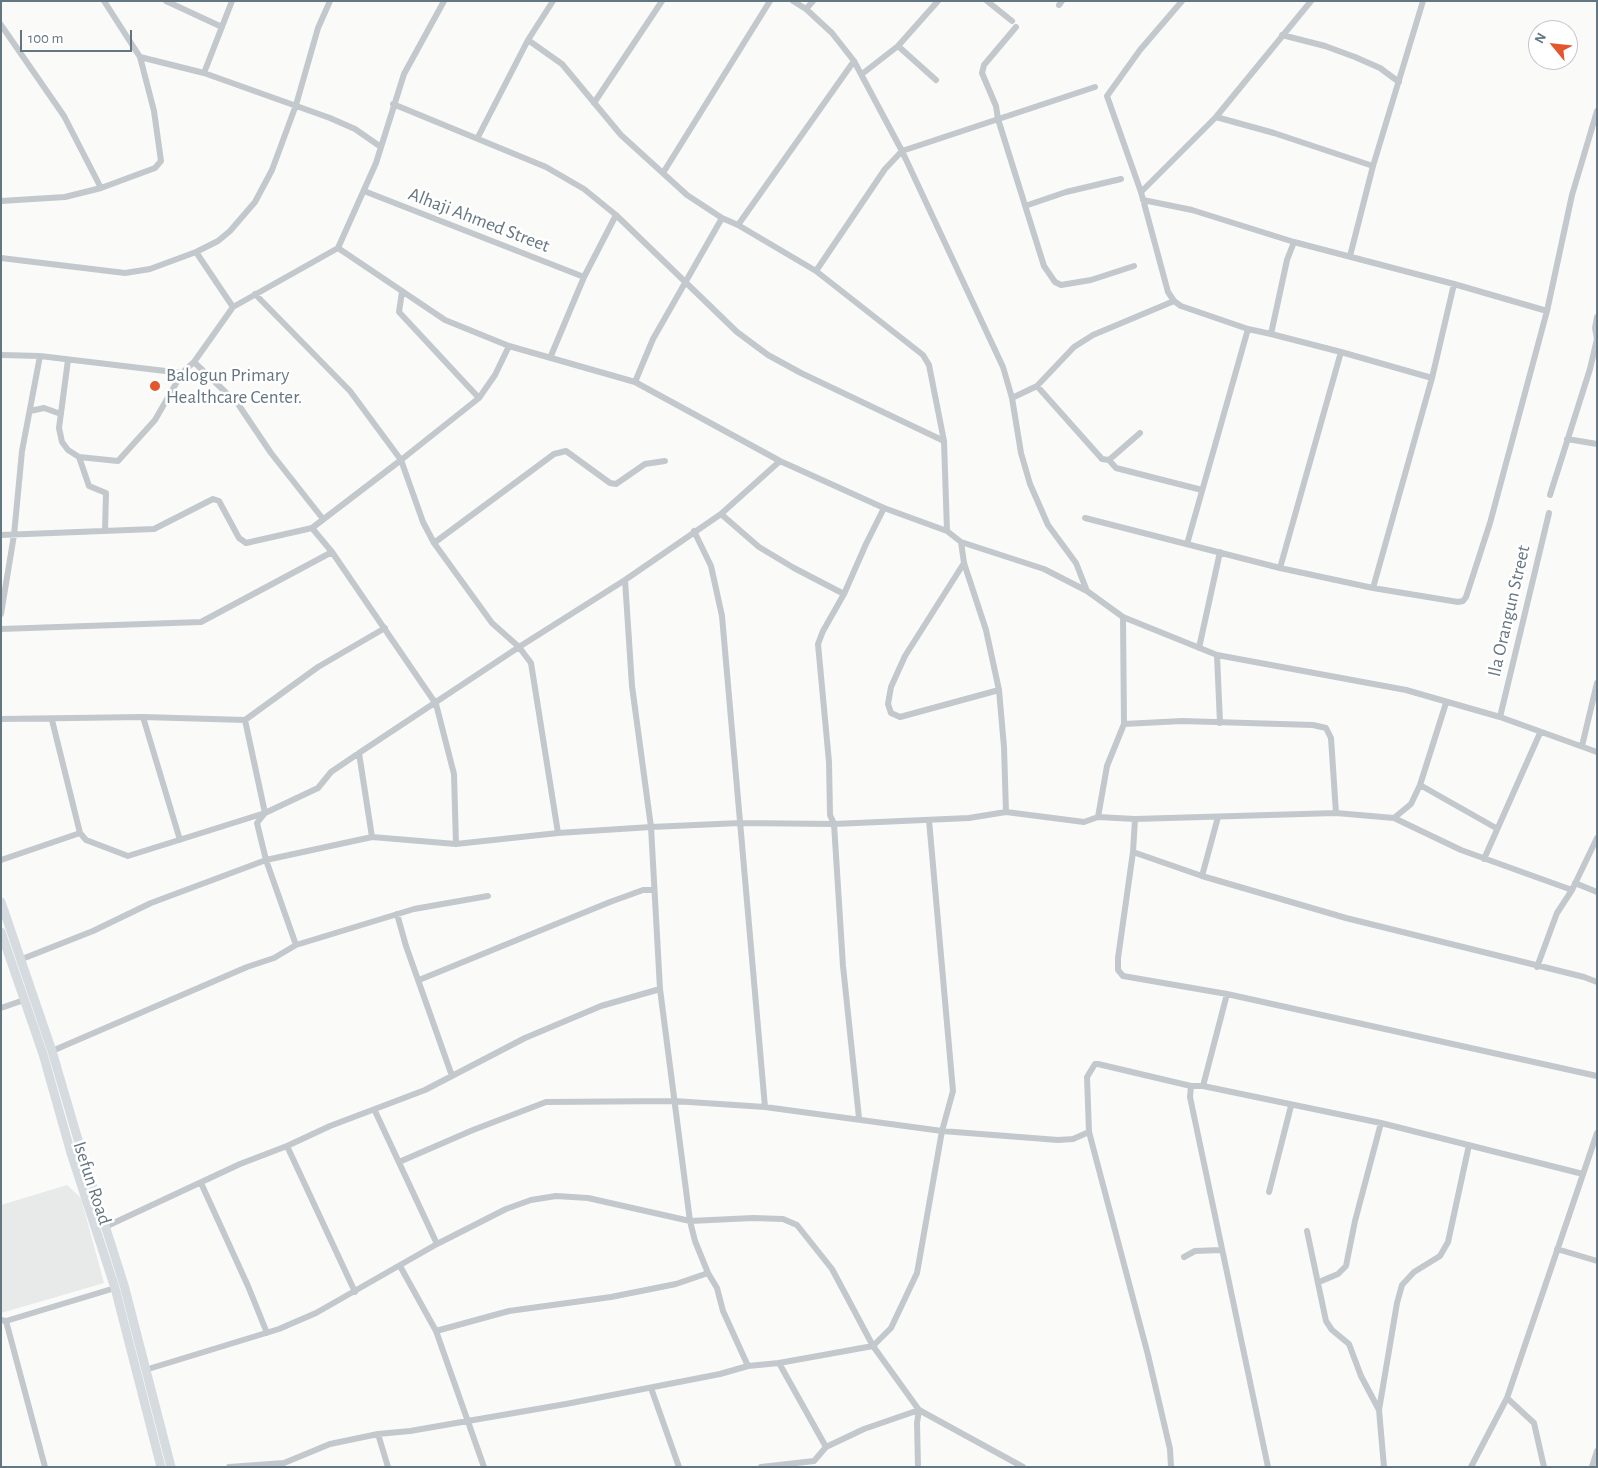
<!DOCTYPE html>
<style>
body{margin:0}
#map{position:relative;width:1598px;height:1468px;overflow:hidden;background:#fafaf8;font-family:"Alegreya Sans",sans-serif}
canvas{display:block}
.frame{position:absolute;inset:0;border:2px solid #657683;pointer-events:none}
.north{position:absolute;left:1528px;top:20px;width:50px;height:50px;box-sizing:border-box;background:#fff;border:1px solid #c1c8cd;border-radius:50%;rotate:298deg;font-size:14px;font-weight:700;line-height:20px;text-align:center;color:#657683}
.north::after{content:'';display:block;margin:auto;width:18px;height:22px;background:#e4572e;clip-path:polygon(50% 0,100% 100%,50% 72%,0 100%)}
.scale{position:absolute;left:20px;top:30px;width:112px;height:22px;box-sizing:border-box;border:2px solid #657683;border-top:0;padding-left:6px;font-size:15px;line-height:18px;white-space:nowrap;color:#657683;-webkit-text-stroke:4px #fff;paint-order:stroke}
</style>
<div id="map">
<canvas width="1598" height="1468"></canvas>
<div class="frame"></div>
<div class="north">N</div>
<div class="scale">100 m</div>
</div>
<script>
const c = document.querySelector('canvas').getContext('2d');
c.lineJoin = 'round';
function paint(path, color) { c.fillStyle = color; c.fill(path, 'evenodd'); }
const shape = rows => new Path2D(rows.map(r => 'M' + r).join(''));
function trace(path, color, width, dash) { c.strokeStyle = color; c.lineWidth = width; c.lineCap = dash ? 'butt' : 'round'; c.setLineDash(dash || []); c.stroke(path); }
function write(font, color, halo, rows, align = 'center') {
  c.font = font + ' "Alegreya Sans",sans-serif'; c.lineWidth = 5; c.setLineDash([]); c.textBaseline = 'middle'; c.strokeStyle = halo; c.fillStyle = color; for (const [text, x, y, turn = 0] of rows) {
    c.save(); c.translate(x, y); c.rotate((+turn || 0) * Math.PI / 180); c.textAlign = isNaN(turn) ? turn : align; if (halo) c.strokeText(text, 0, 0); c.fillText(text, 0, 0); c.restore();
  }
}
const built = shape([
 [67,1185,81,1198,104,1283,1,1313,1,1205]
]);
const street = shape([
 [166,1,222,27],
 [793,1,806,9,832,33,854,61,902,151,1003,367,1012,398,1021,453,1030,484,1048,525,1076,563,1087,591],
 [987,1,1012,21],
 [1182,1,1140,50,1107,96,1141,192,1168,292,1174,301,1181,306,1248,329,1271,334,1287,260,1294,242],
 [1059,5,1062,1],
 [806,9,813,1],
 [1,25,64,116,101,188],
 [1016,27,984,65,982,73,996,106,998,119,1044,266,1055,282,1061,285,1091,280,1134,266],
 [1282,35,1325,46,1355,57,1380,68,1399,82],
 [528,40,562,64,621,135,687,195,722,218,738,225,816,271,923,355,929,365,944,441,947,531],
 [898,46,936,80],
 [140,57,204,73,330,118,355,129,381,147],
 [204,73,232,1],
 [862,74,898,46,938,1],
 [594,103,662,1],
 [393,104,546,167,584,189,616,215,737,332,768,355,801,373,944,441],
 [1216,117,1274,133,1373,166],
 [478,137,528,40,553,1],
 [663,173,770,1],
 [364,191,584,277],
 [1141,192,1216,117,1311,1],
 [1143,200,1192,210,1294,242,1454,284,1547,311],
 [1,201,65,197,101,188,155,168,161,161,154,111,140,57,104,1],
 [1025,206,1066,192,1121,179],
 [738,225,854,61],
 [338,248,445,320,509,346,495,375,479,398,401,460,423,522,434,543,492,623,519,647,531,663,558,833],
 [196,252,233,307],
 [1350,256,1373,166,1423,1],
 [1,258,125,273,150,269,196,252,218,241,230,231,255,202,272,170,296,105,318,28,330,1],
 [816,271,885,169,902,151,1095,87],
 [402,292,399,312,479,398],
 [1597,317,1595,328,1597,339],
 [1271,334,1341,352],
 [509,346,635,382,653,339,722,218],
 [1,355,40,356,182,373],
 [550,358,584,277,616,215],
 [68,360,59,428,62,442,68,450,79,457,118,461,155,420,182,373,194,362,233,307,338,248,376,163,404,74,444,1],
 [194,362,238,404,271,453,323,519],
 [635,382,780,461,884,508,947,531,961,542,1044,569,1087,591,1123,617,1217,655,1406,690,1500,717,1597,752],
 [1037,386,1102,459,1109,460,1140,433],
 [1012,398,1037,386,1074,347,1093,335,1174,301],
 [30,411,44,408,61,414],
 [1567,439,1597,444],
 [79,457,89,486,106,493,105,531],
 [1109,460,1116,468,1202,490],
 [1550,495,1590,369,1597,339],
 [721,514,759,547,794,568,844,594],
 [1085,518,1280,568,1373,588,1458,602,1463,601,1466,597,1490,523,1547,311,1572,195,1597,111],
 [312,528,332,552,436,704,454,774,456,844],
 [694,531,711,566,722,616,765,1107],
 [1,535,154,529,213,499,219,501,239,538,246,543,312,528,401,460,350,391,255,294],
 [961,542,964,563,986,630,999,690,1004,747,1006,812],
 [434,543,554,454,566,451,610,483,616,484,645,464,665,461],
 [1187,544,1248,329],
 [964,563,905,656,891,687,888,704,891,713,900,717,999,690],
 [1280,568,1341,352,1432,378],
 [625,580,632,686,651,827,660,989,690,1221,695,1241,708,1273,717,1288,723,1311,748,1366],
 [1373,588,1432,378,1454,284],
 [1,614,14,535,22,451,40,356],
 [1,629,201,622,332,552],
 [1199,648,1220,552],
 [1217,655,1220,723],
 [143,717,180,840],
 [1500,717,1549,513],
 [1,719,143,717,245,720,318,667,385,628],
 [52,720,80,833,86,840,128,856,265,813,318,788,331,772,359,753,519,647,625,580,721,514,780,461],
 [245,720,265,813,257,823,266,860,296,945],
 [1124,724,1182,721,1313,725,1326,728,1331,738,1336,813],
 [1582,746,1597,683],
 [359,753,372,837],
 [1420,785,1496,828],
 [1098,817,1107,766,1124,724,1123,617],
 [1394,818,1411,804,1420,785,1446,703],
 [1135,819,1133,852,1118,958,1118,970,1123,976,1227,994,1597,1076],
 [1133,852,1202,876,1346,918,1584,977,1597,982],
 [1484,859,1540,733],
 [1,860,80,833],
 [1202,876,1218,817],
 [1575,883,1597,892],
 [397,914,406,946,452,1076],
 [22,959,93,931,151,903,266,860,372,837,456,844,558,833,651,827,740,823,834,824,969,818,1006,812,1084,822,1098,817,1135,819,1336,813,1394,818,1461,850,1572,890],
 [1537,967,1557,913,1572,890,1597,838],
 [419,980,610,902,643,890,654,890],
 [1,1008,24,1000],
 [52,1051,247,967,274,958,296,945,414,909,488,896],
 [1203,1086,1227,994],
 [375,1111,437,1244],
 [859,1118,843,966,834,824,830,815,829,762,818,644,823,631,844,594,866,544,884,508],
 [287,1146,355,1292],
 [399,1162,473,1130,546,1102,674,1101,765,1107,942,1131,1058,1140,1073,1139,1089,1132],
 [201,1183,248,1286,267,1333],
 [1269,1192,1291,1106],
 [105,1227,240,1164,287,1146,330,1126,425,1090,525,1038,601,1006,660,989],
 [1307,1231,1326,1321,1332,1330,1349,1344,1361,1376,1379,1410],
 [1557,1249,1597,1261],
 [1184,1257,1195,1251,1221,1250],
 [400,1266,436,1331,484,1467],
 [1319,1282,1338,1274,1346,1266,1355,1221,1381,1123],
 [1,1320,6,1321,115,1288],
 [6,1321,45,1467],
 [436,1331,509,1311,611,1297,676,1284,708,1273],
 [779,1363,826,1447],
 [145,1370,279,1329,316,1313,437,1244,506,1209,531,1200,556,1196,588,1198,690,1221,753,1218,783,1219,797,1225,832,1269,873,1346,919,1410,1023,1467],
 [651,1388,679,1467],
 [1507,1398,1534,1423,1544,1467],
 [378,1434,388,1467],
 [229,1467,284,1463,330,1444,378,1434,410,1431,566,1404,720,1374,748,1366,779,1363,873,1346,891,1328,917,1273,942,1131,953,1091,929,820],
 [761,1467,814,1461,826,1447,864,1429,919,1410,917,1423,918,1467],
 [1171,1467,1170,1449,1148,1355,1089,1132,1087,1077,1095,1064,1098,1064,1191,1086],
 [1268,1467,1190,1097,1191,1086,1203,1086,1381,1123,1583,1174],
 [1384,1467,1379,1410,1397,1303,1402,1285,1414,1272,1440,1256,1448,1242,1469,1145],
 [1471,1467,1507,1398,1597,1133],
 [1592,1467,1597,1451]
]);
const secondary = shape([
 [1,902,52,1051,81,1150,124,1285,171,1467],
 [1,932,43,1054,71,1153,115,1288,161,1467]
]);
const markers = [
 [155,386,6,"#e4572e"]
];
const streetNames = [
 ["Alhaji Ahmed Street",479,220,21],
 ["Ila Orangun Street",1509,611,-77],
 ["Isefun Road",92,1183,72]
];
const poiNames = [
 ["Balogun Primary",166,375],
 ["Healthcare Center.",166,397]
];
paint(built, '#e8e9e9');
trace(street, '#c3c8cc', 6);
trace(secondary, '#d6dbdf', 9);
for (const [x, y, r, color] of markers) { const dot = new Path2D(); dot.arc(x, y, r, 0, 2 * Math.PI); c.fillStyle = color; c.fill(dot); trace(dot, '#fff', 2); }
write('19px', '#657683', '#fff', streetNames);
write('19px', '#657683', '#fff', poiNames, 'left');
</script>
